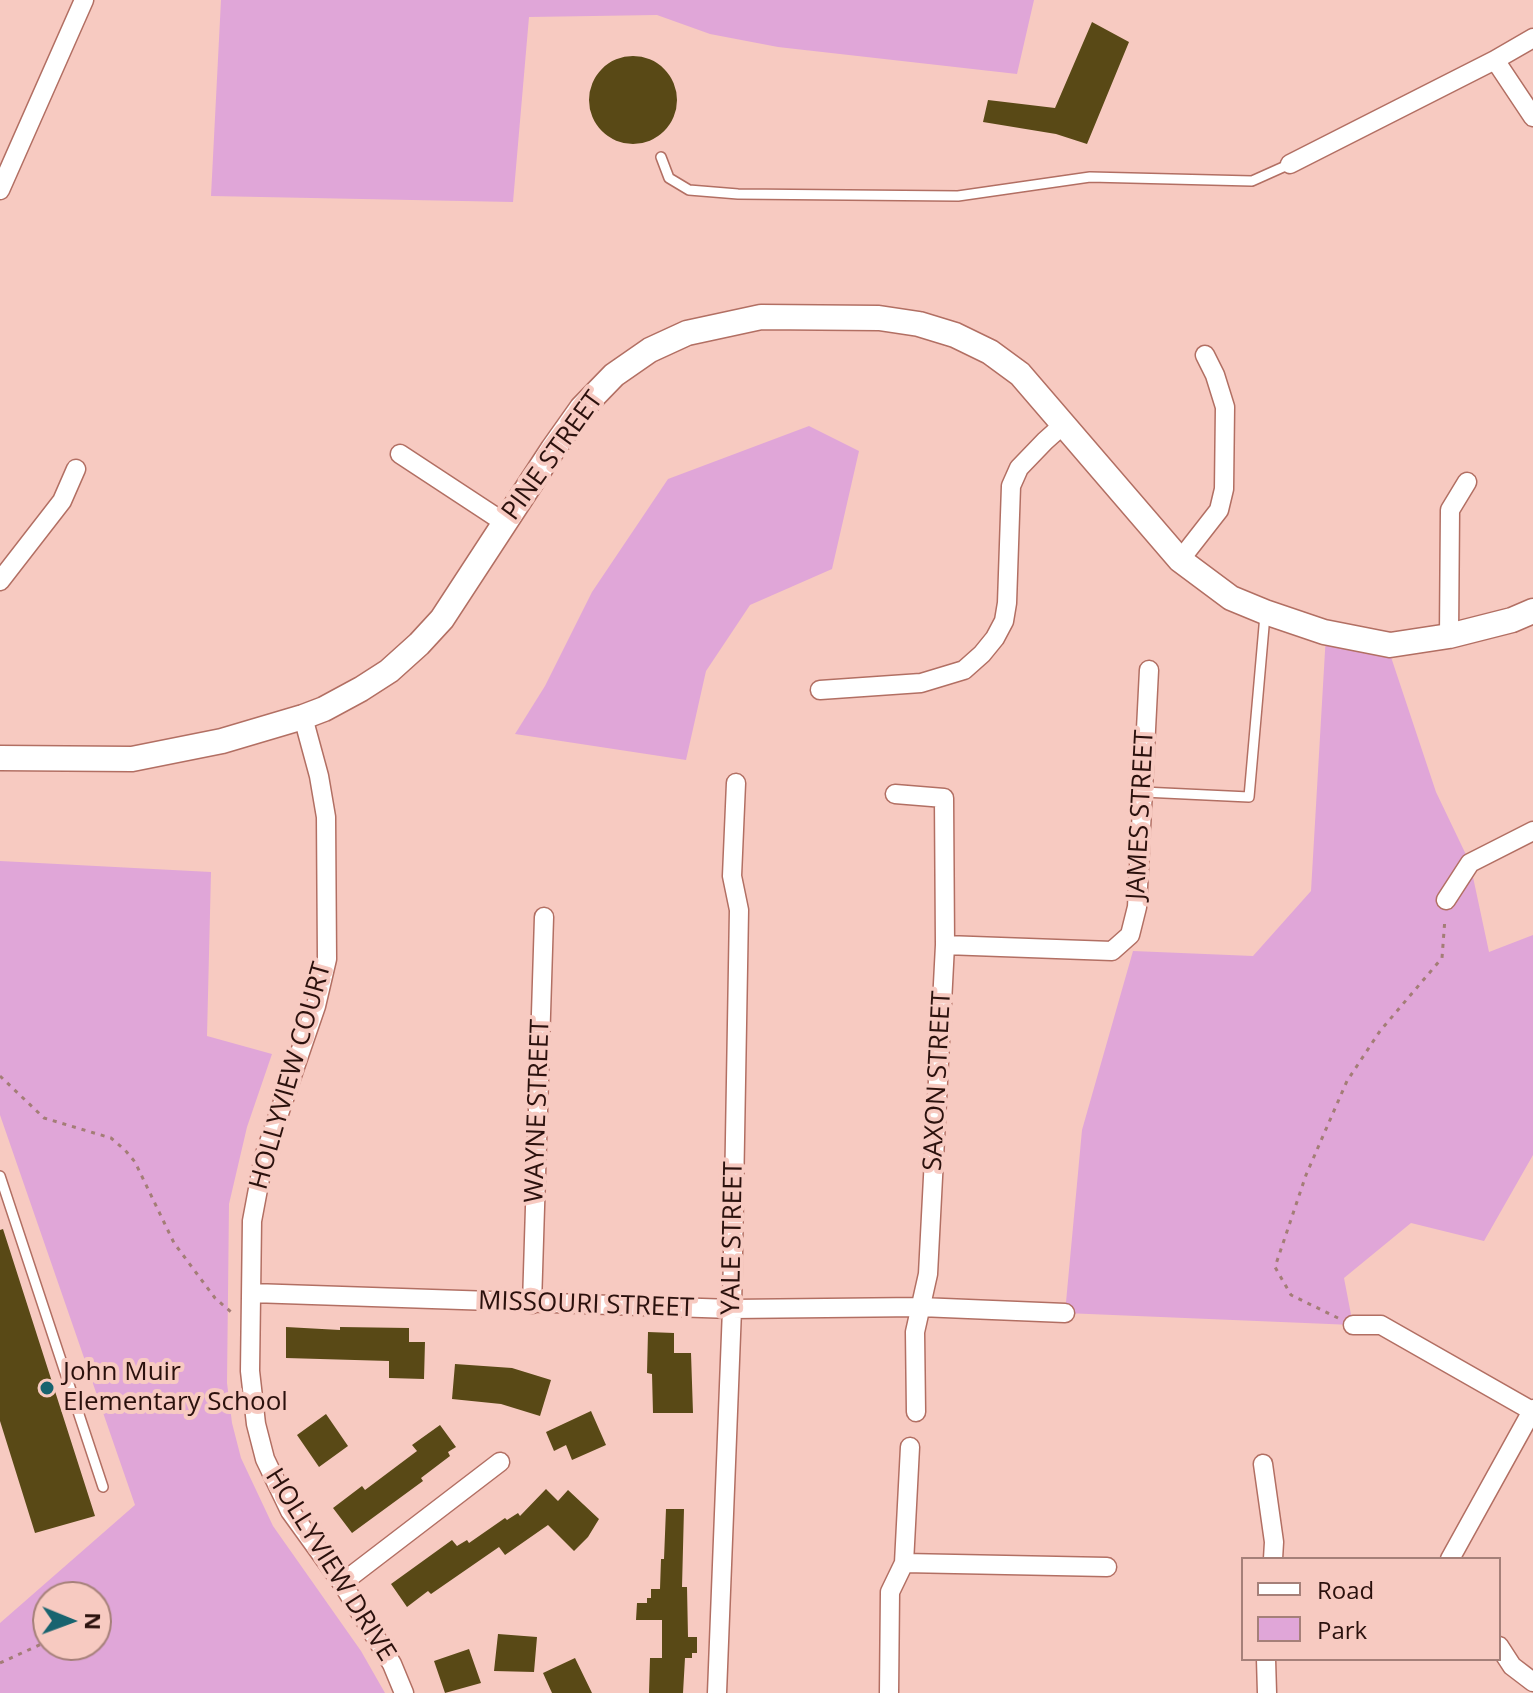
<!DOCTYPE html>
<style>
body{margin:0}
#map{position:relative;width:1533px;height:1693px;overflow:hidden;background:#f7cac1;font-family:"Open Sans",sans-serif}
canvas{display:block}
.legend{position:absolute;left:1241px;top:1557px;width:260px;height:104px;box-sizing:border-box;background:#f7cac1;border:2px solid #a58079;margin:0;padding:10px 14px;list-style:none;font-size:24px;color:#2b110d}
.legend li{display:flex;align-items:center;gap:16px;height:40px}
.legend b{width:40px;border:2px solid #a58079}
.north{position:absolute;left:32px;top:1581px;width:80px;height:80px;box-sizing:border-box;background:#f7cac1;border:2px solid #a58079;border-radius:50%;rotate:91deg;font-size:22px;font-weight:700;line-height:32px;text-align:center;color:#2b110d}
.north::after{content:'';display:block;margin:auto;width:28px;height:36px;background:#18636f;clip-path:polygon(50% 0,100% 100%,50% 72%,0 100%)}
</style>
<div id="map">
<canvas width="1533" height="1693"></canvas>
<ul class="legend">
<li><b style="height:10px;background:#fff"></b>Road</li>
<li><b style="height:22px;background:#e0a6d8"></b>Park</li>
</ul>
<div class="north">N</div>
</div>
<script>
const c = document.querySelector('canvas').getContext('2d');
c.lineJoin = 'round';
function paint(path, color) { c.fillStyle = color; c.fill(path, 'evenodd'); }
const shape = rows => new Path2D(rows.map(r => 'M' + r).join(''));
function trace(path, color, width, dash) { c.strokeStyle = color; c.lineWidth = width; c.lineCap = dash ? 'butt' : 'round'; c.setLineDash(dash || []); c.stroke(path); }
function write(font, color, halo, rows, align = 'center') {
  c.font = font + ' "Open Sans",sans-serif'; c.lineWidth = 8; c.setLineDash([]); c.textBaseline = 'middle'; c.strokeStyle = halo; c.fillStyle = color; for (const [text, x, y, turn = 0] of rows) {
    c.save(); c.translate(x, y); c.rotate((+turn || 0) * Math.PI / 180); c.textAlign = isNaN(turn) ? turn : align; if (halo) c.strokeText(text, 0, 0); c.fillText(text, 0, 0); c.restore();
  }
}
const green = shape([
 [221,0,1034,0,1017,74,778,47,710,34,657,15,529,17,513,202,211,196],
 [809,426,859,451,832,569,750,605,706,671,686,760,515,734,545,686,592,592,668,479],
 [1326,634,1388,648,1436,792,1470,863,1489,952,1533,935,1533,1155,1484,1241,1411,1223,1344,1278,1353,1325,1065,1313,1082,1130,1133,951,1253,956,1311,891],
 [0,861,211,872,207,1036,272,1054,247,1127,229,1204,227,1383,232,1423,241,1458,273,1526,361,1651,385,1693,0,1693,0,1623,135,1505,0,1115],
 [48,1597,96,1597,96,1645,48,1645]
]);
const building = shape([
 [1092,22,1129,42,1087,144,1056,134,983,122,988,100,1055,108],
 '589 100a44 44 0 1 1 88 0a44 44 0 1 1-88 0Z',
 [3,1229,95,1516,35,1533,0,1421,0,1230],
 [286,1327,340,1330,340,1327,409,1328,409,1342,425,1342,424,1379,389,1378,389,1361,286,1358],
 [648,1332,674,1333,674,1353,691,1353,693,1413,653,1413,652,1374,647,1373],
 [455,1364,512,1368,551,1380,540,1416,501,1404,452,1399],
 [591,1411,606,1445,572,1460,566,1445,554,1451,546,1432],
 [326,1414,348,1446,319,1467,297,1435],
 [440,1425,456,1447,448,1452,450,1456,421,1478,423,1481,352,1533,333,1508,362,1486,365,1490,417,1451,412,1445],
 [546,1489,558,1501,568,1490,599,1519,588,1537,574,1551,548,1525,505,1555,499,1547,431,1594,428,1591,407,1607,391,1584,452,1540,457,1546,467,1540,469,1543,505,1518,507,1520,518,1513,520,1516],
 [666,1509,684,1509,682,1587,687,1587,688,1637,697,1637,697,1653,692,1653,692,1658,685,1658,683,1693,649,1693,650,1658,662,1658,662,1620,636,1620,637,1603,647,1603,647,1598,651,1598,651,1589,660,1589,661,1559,664,1559],
 [498,1634,537,1637,534,1672,494,1671],
 [469,1649,481,1683,445,1693,434,1661],
 [575,1658,592,1693,552,1693,543,1673]
]);
const path = shape([
 [0,1076,44,1118,111,1138,125,1150,135,1162,174,1243,215,1298,231,1312],
 [1338,1318,1291,1295,1275,1267,1306,1175,1347,1081,1380,1031,1442,958,1445,918],
 [96,1618,103,1615],
 [0,1663,48,1641]
]);
const lane = shape([
 [661,157,669,178,689,190,738,194,958,196,1090,177,1252,181,1290,164],
 [1143,792,1249,797,1265,615],
 [0,1176,103,1487]
]);
const street = shape([
 [1495,60,1533,117],
 [1290,164,1495,60,1533,38],
 [0,190,84,0],
 [400,454,505,523],
 [1180,560,1219,510,1224,489,1225,407,1215,375,1205,355],
 [0,581,62,501,76,469],
 [1449,636,1450,510,1467,482],
 [820,690,921,683,964,670,982,654,995,638,1004,621,1007,603,1011,486,1019,468,1045,441,1064,424],
 [303,717,319,776,326,817,327,959,316,1006,264,1157,252,1221,250,1371,256,1424,265,1459,290,1511,342,1583,392,1664,404,1693],
 [895,794,944,798,945,945,928,1274,915,1332,916,1412],
 [1446,900,1470,863,1533,831],
 [945,945,1112,951,1130,935,1137,907,1149,670],
 [252,1293,732,1309,920,1307,1065,1313],
 [532,1304,544,917],
 [1353,1325,1381,1325,1532,1411],
 [1263,1464,1274,1542,1273,1559],
 [1450,1559,1533,1409],
 [904,1563,1107,1567],
 [342,1583,500,1462],
 [1499,1646,1512,1666,1533,1682],
 [1266,1659,1267,1693],
 [717,1693,732,1309,739,910,732,876,736,783],
 [889,1693,890,1592,904,1563,910,1447]
]);
const secondary = shape([
 [0,758,132,759,222,741,303,717,324,709,361,689,389,671,419,644,442,619,553,449,582,408,614,375,650,350,687,333,761,317,879,318,919,324,955,335,990,352,1020,374,1180,560,1231,598,1265,612,1324,632,1390,645,1449,636,1512,620,1533,611]
]);
const markers = [
 [47,1388,8,"#18636f"]
];
const streetNames = [
 ["PINE STREET",553,456,-54],
 ["JAMES STREET",1141,815,-87],
 ["HOLLYVIEW COURT",291,1076,-74],
 ["SAXON STREET",938,1081,-87],
 ["WAYNE STREET",538,1111,-88],
 ["YALE STREET",733,1238,-89],
 ["MISSOURI STREET",586,1305,2],
 ["HOLLYVIEW DRIVE",330,1565,58]
];
const poiNames = [
 ["John Muir",63,1373],
 ["Elementary School",63,1403]
];
paint(green, '#e0a6d8');
paint(building, '#594916');
trace(lane, '#b26f63', 12);
trace(street, '#b26f63', 21);
trace(secondary, '#b26f63', 27);
trace(path, '#a37d76', 3, [4, 6]);
trace(lane, '#fff', 9);
trace(street, '#fff', 18);
trace(secondary, '#fff', 24);
for (const [x, y, r, color] of markers) { const dot = new Path2D(); dot.arc(x, y, r, 0, 2 * Math.PI); c.fillStyle = color; c.fill(dot); trace(dot, '#f7cac1', 3); }
write('26px', '#2b110d', '#f7cac1', streetNames);
write('26px', '#2b110d', '#f7cac1', poiNames, 'left');
</script>
